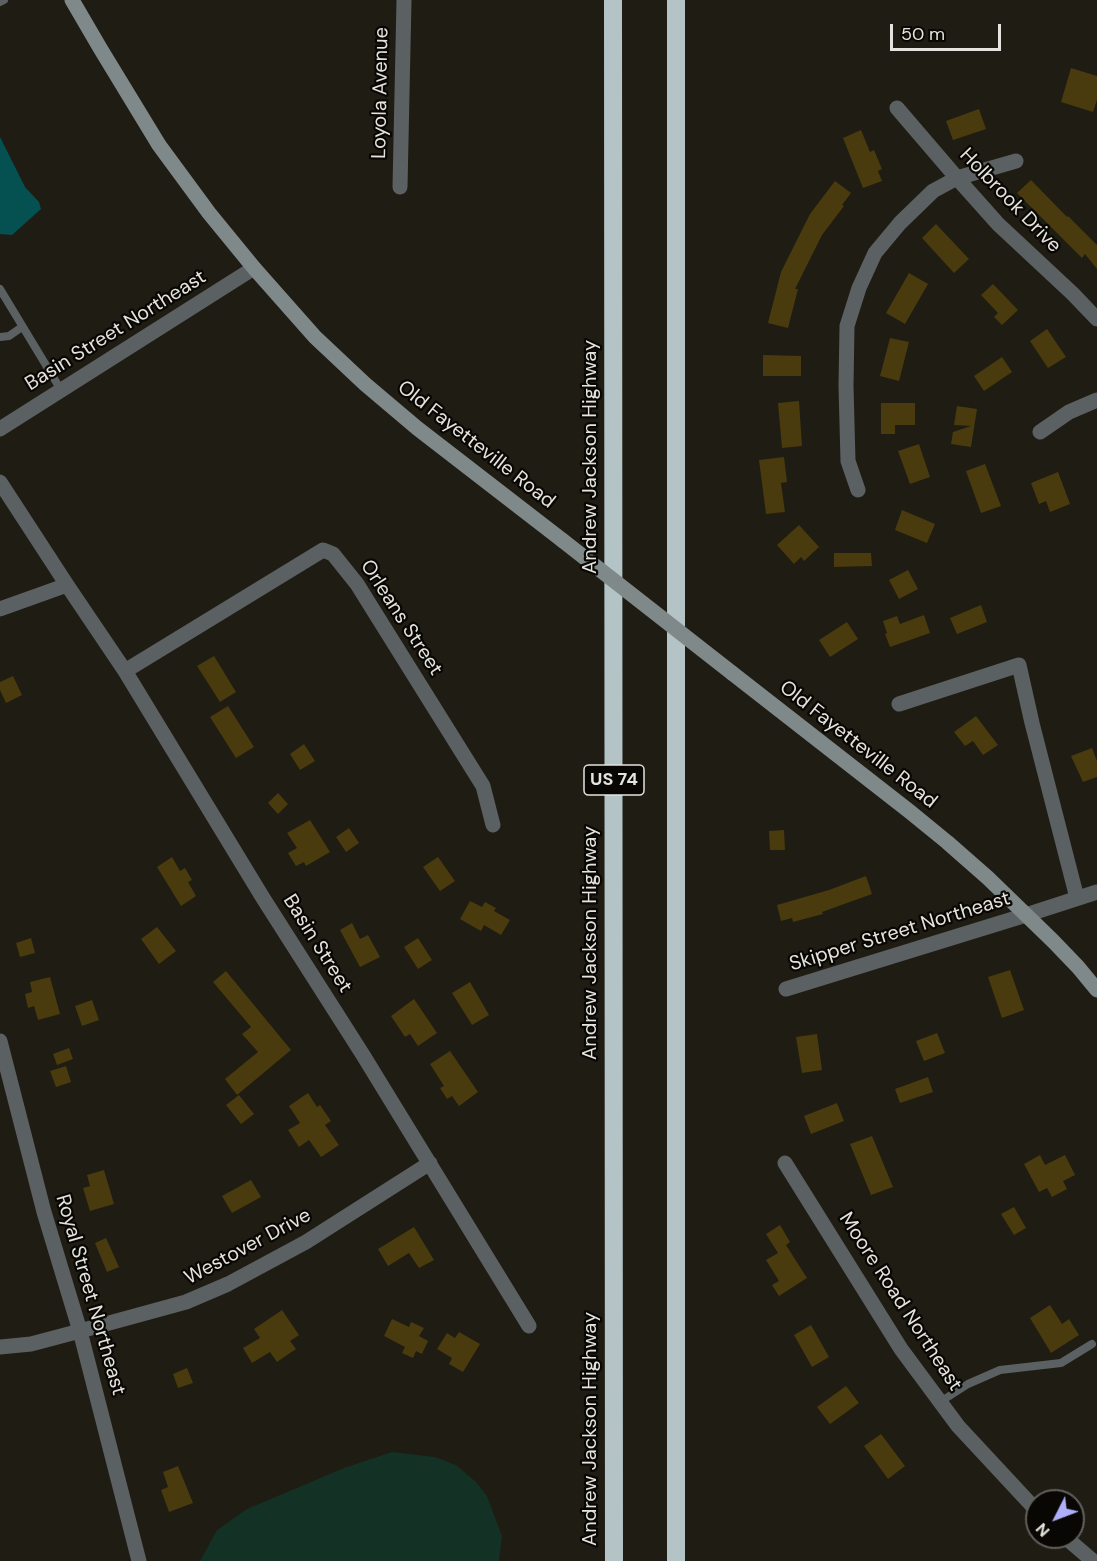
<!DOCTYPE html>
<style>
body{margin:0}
#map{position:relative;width:1097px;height:1561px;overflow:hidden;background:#1f1c13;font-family:"DM Sans",sans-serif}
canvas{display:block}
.north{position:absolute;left:1025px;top:1489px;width:60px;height:60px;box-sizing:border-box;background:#080704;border:2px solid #605f5b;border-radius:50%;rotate:228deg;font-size:16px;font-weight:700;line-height:24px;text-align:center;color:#e5e3dd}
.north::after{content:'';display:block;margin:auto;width:21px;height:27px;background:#adaffb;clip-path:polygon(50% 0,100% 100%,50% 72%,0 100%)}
.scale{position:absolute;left:890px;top:24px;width:111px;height:27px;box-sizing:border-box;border:3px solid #e5e3dd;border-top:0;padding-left:8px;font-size:18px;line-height:21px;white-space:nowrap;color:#e5e3dd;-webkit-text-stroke:4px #080704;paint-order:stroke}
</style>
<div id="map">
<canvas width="1097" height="1561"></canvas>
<div class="north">N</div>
<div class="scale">50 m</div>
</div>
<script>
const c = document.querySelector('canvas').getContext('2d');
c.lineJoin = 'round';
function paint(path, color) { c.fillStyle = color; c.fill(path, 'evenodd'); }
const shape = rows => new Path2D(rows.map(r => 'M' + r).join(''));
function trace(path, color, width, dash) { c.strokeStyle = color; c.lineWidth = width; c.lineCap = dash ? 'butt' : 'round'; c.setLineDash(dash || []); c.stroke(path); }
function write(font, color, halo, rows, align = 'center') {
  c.font = font + ' "DM Sans",sans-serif'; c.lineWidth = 4.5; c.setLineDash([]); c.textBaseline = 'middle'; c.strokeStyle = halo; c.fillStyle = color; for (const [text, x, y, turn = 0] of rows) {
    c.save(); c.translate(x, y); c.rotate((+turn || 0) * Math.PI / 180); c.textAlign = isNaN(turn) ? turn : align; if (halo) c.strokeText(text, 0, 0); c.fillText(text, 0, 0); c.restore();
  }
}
const green = shape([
 [392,1452,435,1457,456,1465,476,1482,487,1496,502,1536,499,1561,200,1561,217,1530,247,1509,344,1468]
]);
const water = shape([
 [0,137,25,187,39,202,41,209,12,235,0,234]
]);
const building = shape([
 [1071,68,1097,76,1097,100,1093,112,1061,102],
 [979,109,986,129,953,140,946,121],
 [861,130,870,152,874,150,882,169,878,171,882,181,863,188,843,138],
 [1031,180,1067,217,1068,216,1097,245,1097,269,1085,254,1082,258,1017,193],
 [835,181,851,193,842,205,844,206,822,235,795,289,798,289,788,328,768,323,781,272,810,214],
 [936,224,969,259,954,273,922,238],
 [909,273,928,284,905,324,886,313],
 [993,284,1018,310,1002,325,994,317,998,313,981,295],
 [1047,329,1066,357,1048,368,1030,341],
 [890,338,909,342,899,381,880,376],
 [763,355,801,356,801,376,763,376],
 [1002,357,1012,372,984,391,974,376],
 [799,401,802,446,782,448,778,403],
 [881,403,915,403,915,425,895,425,895,434,881,434],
 [957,406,977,409,971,447,951,444,953,432,971,426,954,425],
 [919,444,930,477,910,484,898,451],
 [784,457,787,482,781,483,785,512,766,514,759,460],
 [985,464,1001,506,981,513,966,471],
 [1058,472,1070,504,1050,512,1046,501,1039,504,1031,483],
 [902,510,935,524,927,543,895,530],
 [799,525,819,547,804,561,801,557,794,564,777,545],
 [834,553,871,553,872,566,834,567],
 [908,570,918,589,899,599,889,580],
 [981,605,987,622,957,634,950,618],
 [924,615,930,633,890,647,885,634,887,633,883,621,897,616,900,624],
 [847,622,858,639,830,657,819,640],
 [214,656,236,692,220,702,197,666],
 [13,676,22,695,6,703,0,690,0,682],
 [228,706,254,747,236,758,210,717],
 [976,716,998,745,983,755,973,741,965,746,954,732],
 [304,744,315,761,300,770,290,754],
 [1092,748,1097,761,1097,777,1083,782,1071,756],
 [278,793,288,804,278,814,268,803],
 [310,820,330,852,306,866,304,862,296,866,288,853,297,848,287,833],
 [349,828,359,843,346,852,336,837],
 [784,830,785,850,770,850,769,831],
 [172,857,180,871,185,868,192,880,188,882,196,896,181,906,157,867],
 [438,857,455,881,440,891,423,867],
 [866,876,872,894,822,912,823,914,793,922,792,918,781,921,777,905,829,890],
 [470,901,482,907,485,902,496,908,494,911,510,920,501,935,484,925,481,931,460,919],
 [352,923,360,939,368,935,380,957,360,967,340,930],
 [157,927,176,951,159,964,141,939],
 [31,938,35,953,20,957,16,943],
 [418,938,432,960,418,969,404,947],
 [1010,970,1024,1010,1002,1018,988,977],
 [226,971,291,1050,237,1095,225,1079,258,1052,242,1034,251,1027,213,982],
 [50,977,60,1014,38,1020,34,1006,28,1008,25,994,32,992,30,982],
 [470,982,489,1015,472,1025,452,993],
 [414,999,437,1033,418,1046,410,1034,405,1037,391,1016],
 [92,1000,99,1020,82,1026,75,1006],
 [937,1033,945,1053,924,1061,916,1041],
 [817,1034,822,1070,802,1073,796,1037],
 [69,1048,73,1059,57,1065,53,1054],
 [450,1051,478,1092,459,1106,452,1096,447,1099,440,1088,444,1086,430,1064],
 [66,1066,71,1082,56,1087,50,1071],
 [928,1077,933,1092,900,1103,895,1089],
 [308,1093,317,1107,320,1105,331,1121,325,1125,339,1145,321,1157,309,1140,299,1147,288,1130,300,1123,289,1106],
 [239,1095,254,1114,241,1124,226,1105],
 [837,1103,844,1121,811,1134,804,1116],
 [872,1136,893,1187,871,1195,850,1144],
 [1040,1155,1045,1165,1065,1155,1075,1175,1063,1181,1067,1189,1052,1197,1047,1188,1039,1192,1024,1164],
 [104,1170,114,1204,90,1211,83,1188,90,1186,87,1175],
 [251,1180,261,1197,232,1213,222,1196],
 [1014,1207,1026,1228,1014,1235,1001,1214],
 [780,1225,790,1242,786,1245,807,1278,779,1296,772,1285,779,1281,766,1260,778,1253,766,1234],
 [414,1227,434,1260,419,1268,409,1253,388,1266,378,1249],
 [106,1238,119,1267,107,1272,95,1243],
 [1050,1305,1062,1324,1069,1319,1079,1335,1051,1353,1030,1318],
 [282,1310,299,1335,290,1341,296,1349,277,1362,270,1352,252,1363,243,1348,260,1338,254,1329],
 [392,1319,409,1327,411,1322,424,1328,419,1336,428,1341,422,1354,416,1351,413,1358,402,1353,405,1347,384,1336],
 [811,1325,829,1357,812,1367,794,1335],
 [459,1332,480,1344,463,1372,449,1364,452,1358,437,1349,447,1333,455,1338],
 [187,1368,193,1383,178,1388,173,1374],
 [846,1386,859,1403,830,1424,817,1407],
 [881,1434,905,1466,888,1479,864,1446],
 [178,1466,193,1503,169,1512,161,1490,168,1487,163,1472]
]);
const lane = shape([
 [0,2,4,0],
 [0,289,61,390],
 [0,337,9,336,22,327],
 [940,1402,968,1384,1000,1370,1061,1363,1092,1344]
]);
const street = shape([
 [897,108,957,178,998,224,1073,294,1097,319],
 [400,187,404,0],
 [0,429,254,268],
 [1040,432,1069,412,1097,400],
 [0,482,67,585,125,671,263,898,363,1055,529,1326],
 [858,490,848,461,846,386,847,326,859,288,875,253,900,223,933,191,957,178,1016,161],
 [0,609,67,585],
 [125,671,323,550,333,554,357,584,483,786,493,825],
 [899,704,1019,665,1032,723,1077,898],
 [786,989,1026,915,1097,892],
 [0,1041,44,1212,80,1331,139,1561],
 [785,1163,901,1349,958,1426,1037,1511],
 [0,1347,31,1344,80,1331,186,1302,228,1284,306,1242,430,1163],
 [1065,1537,1093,1561]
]);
const secondary = shape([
 [72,0,100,48,159,145,209,213,254,268,315,337,365,384,417,428,562,540],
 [732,673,909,811,947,842,988,878,1053,941,1078,967,1097,990]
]);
const highway = shape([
 [613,0,614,1561],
 [676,1561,676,0]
]);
const secondaryBridge = shape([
 [562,540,732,673]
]);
const shields = [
 [614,780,60]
];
const shieldNames = [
 ["US 74",614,780]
];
const streetNames = [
 ["Loyola Avenue",381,93,-89],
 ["Holbrook Drive",1010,201,46],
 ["Basin Street Northeast",116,331,-32],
 ["Old Fayetteville Road",476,445,38],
 ["Andrew Jackson Highway",591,457,-90],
 ["Orleans Street",401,618,57],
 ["Old Fayetteville Road",858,745,38],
 ["Skipper Street Northeast",900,932,-17],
 ["Andrew Jackson Highway",591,943,-90],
 ["Basin Street",317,944,58],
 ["Westover Drive",248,1247,-28],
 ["Royal Street Northeast",90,1295,74],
 ["Moore Road Northeast",900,1302,57],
 ["Andrew Jackson Highway",591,1429,-90]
];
paint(green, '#133124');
paint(water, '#055051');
paint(building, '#493b0d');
trace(lane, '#5b6162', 8);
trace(street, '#5b6162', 15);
trace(secondary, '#7f898a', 15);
trace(highway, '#b4c3c5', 18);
trace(secondaryBridge, '#7f898a', 15);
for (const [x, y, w] of shields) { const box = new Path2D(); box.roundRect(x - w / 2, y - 15, w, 30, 4.5); c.fillStyle = '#080704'; c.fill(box); trace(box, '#e5e3dd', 1.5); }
write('bold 18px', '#e5e3dd', null, shieldNames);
write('20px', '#e5e3dd', '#080704', streetNames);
</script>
